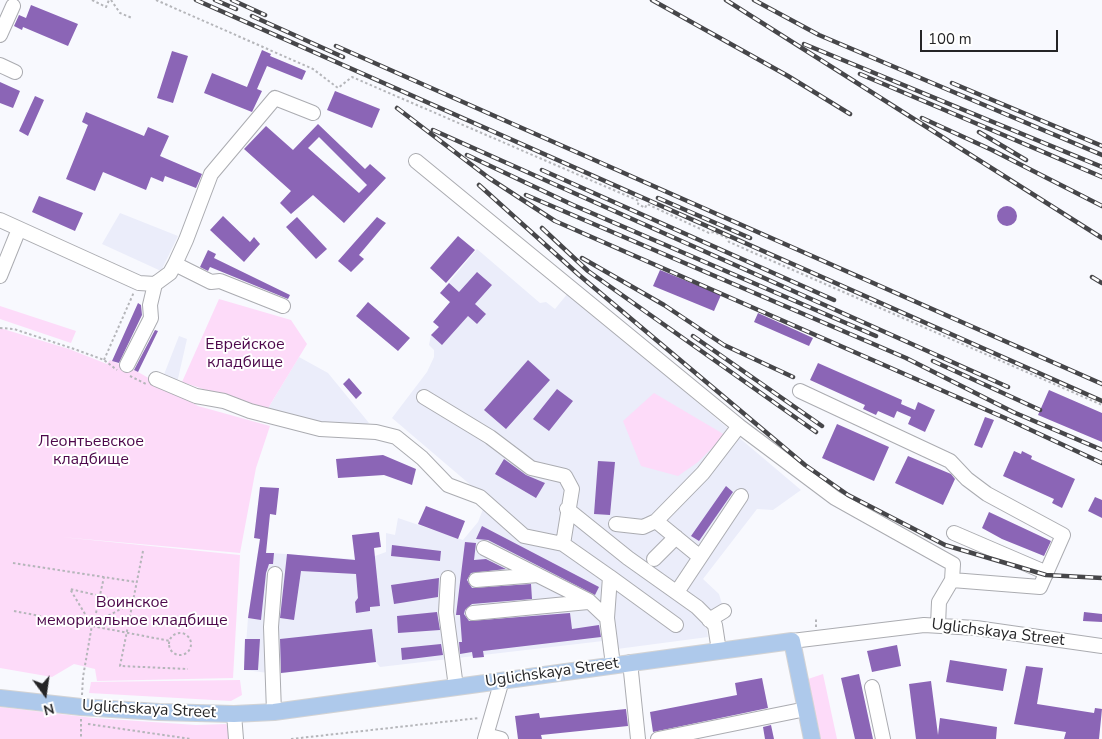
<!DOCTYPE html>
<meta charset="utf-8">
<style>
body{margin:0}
#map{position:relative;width:1102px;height:739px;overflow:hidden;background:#f8f9fe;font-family:"Nunito Sans",sans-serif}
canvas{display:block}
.north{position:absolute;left:20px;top:669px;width:50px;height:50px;-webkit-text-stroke:4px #fff;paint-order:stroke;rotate:166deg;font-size:14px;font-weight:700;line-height:20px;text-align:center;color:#252527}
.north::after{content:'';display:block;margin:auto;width:18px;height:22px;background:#252527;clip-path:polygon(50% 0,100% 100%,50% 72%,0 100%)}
.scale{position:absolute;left:920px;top:30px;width:138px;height:22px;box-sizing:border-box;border:2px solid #252527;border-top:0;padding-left:6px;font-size:15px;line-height:18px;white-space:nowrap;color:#252527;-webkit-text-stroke:4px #fff;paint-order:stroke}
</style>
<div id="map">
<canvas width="1102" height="739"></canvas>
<div class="north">N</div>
<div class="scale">100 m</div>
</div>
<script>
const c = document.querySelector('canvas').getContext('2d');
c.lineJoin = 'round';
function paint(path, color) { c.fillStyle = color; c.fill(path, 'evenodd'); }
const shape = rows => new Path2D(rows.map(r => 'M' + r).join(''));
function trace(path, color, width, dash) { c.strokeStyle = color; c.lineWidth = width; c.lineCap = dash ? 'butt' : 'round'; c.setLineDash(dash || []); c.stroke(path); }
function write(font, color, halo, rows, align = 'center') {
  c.font = font + ' "Nunito Sans",sans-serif'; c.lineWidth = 4; c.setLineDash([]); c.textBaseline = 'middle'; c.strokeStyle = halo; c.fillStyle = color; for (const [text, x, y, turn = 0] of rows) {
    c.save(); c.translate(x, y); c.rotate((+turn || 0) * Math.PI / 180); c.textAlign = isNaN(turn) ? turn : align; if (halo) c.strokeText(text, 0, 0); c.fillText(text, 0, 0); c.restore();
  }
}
const built = shape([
 [120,213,178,236,161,271,102,244],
 [477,249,540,303,546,302,555,309,568,293,801,490,773,510,757,509,703,579,719,594,722,604,706,624,708,637,617,649,613,615,619,577,571,541,561,551,604,581,603,641,380,667,376,662,277,674,244,670,248,618,258,552,353,559,375,556,386,552,386,533,395,535,398,518,463,540,478,522,487,499,392,418,427,372,434,357,434,350,429,345,431,335,439,327,433,322,450,302,440,293],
 [179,336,187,339,177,383,163,377],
 [299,357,328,373,369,423,361,427,322,424,267,410]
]);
const green = shape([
 [219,299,291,320,307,344,267,410,182,382],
 [0,306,76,331,71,343,0,319],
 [0,328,69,349,107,364,110,360,138,372,198,406,270,426,256,468,240,553,61,537,240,555,233,678,97,681,95,669,74,664,52,677,0,668],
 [654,393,725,435,698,462,678,476,641,466,623,421],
 [823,674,837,739,821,739,808,679],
 [240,680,242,695,231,701,89,693,91,682],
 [0,707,94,718,196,725,226,724,230,730,231,739,0,739]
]);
const building = shape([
 [31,5,78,24,68,46,23,27,22,30,14,26,19,15,26,18],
 [262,50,271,54,270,56,306,71,302,80,267,66,257,89,262,91,252,112,204,93,212,73,247,87],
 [172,51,188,56,173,103,157,98],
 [0,82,20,91,13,108,0,103],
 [335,91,380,109,372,128,327,110],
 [35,96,44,100,28,136,19,131],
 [86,112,144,136,148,127,169,136,160,156,202,174,196,188,165,176,163,182,151,177,146,190,103,172,95,191,66,179,88,125,82,122],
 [318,124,365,169,370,164,386,178,344,223,313,195,291,214,280,203,291,191,244,149,266,126,293,150],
 [319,137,367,185,359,193,308,148],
 [39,196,83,213,75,231,32,212],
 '997 216a10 10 0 1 1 20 0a10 10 0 1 1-20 0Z',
 [223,216,250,242,254,237,260,244,244,262,210,230],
 [297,217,327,249,316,259,286,227],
 [377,217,386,223,359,255,364,259,351,272,338,261],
 [458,236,475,250,446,283,430,268],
 [208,250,216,254,214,258,290,295,288,299,210,267,208,271,200,267],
 [660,270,721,295,714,311,653,286],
 [477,272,492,285,475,304,486,314,477,324,468,316,442,345,431,335,439,327,433,322,450,302,440,293,449,283,459,292],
 [368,302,410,338,398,351,356,316],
 [138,303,141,305,142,315,119,363,112,361],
 [758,313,813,338,809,346,754,322],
 [155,330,158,331,138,372,134,370],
 [528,360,550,380,506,429,484,410],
 [818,363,902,400,901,404,915,410,918,402,935,410,925,432,908,424,911,417,897,411,894,418,878,411,876,415,863,409,865,405,810,380],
 [349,378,362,393,356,399,343,384],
 [557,389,573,401,549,431,533,419],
 [1049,390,1102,413,1102,442,1038,415],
 [985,417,994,420,982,448,974,445],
 [837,424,889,447,874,481,822,458],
 [1014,451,1021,454,1022,451,1032,456,1031,459,1075,479,1062,508,1052,503,1054,499,1003,476],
 [383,455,416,469,412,485,384,475,338,478,336,459],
 [908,456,951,474,955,479,943,505,895,483],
 [504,459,526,475,545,483,536,498,495,474],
 [598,461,615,462,610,515,594,514],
 [726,486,733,492,699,541,691,536],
 [260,487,279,488,276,515,270,514,266,553,274,553,273,564,269,564,266,573,261,620,248,618,260,539,254,538],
 [1095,497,1102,500,1102,518,1088,511],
 [426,506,465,521,458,539,418,524],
 [989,512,1051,541,1044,556,1002,539,982,528],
 [482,526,599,587,595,595,488,540,476,539],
 [379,532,381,547,374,548,380,606,370,607,370,611,356,613,355,602,358,598,356,574,301,571,294,620,280,618,287,554,355,560,352,535],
 [465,542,476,543,474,560,486,559,506,569,471,573,467,580,472,588,531,584,532,599,472,604,465,610,464,614,469,621,570,613,572,629,599,625,601,637,483,651,484,657,473,658,472,652,460,654,459,642,462,642,460,615,456,615],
 [392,545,441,551,440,561,391,556],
 [439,578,438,597,394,604,391,585],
 [437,612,440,630,398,633,397,616],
 [1084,612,1102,614,1102,622,1083,621],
 [372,629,376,662,281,673,280,639],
 [245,639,260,639,258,670,244,670],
 [441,644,443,655,402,660,401,648],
 [897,645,901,666,872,672,867,651],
 [950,660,1007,669,1003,691,946,682],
 [1026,666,1043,668,1037,704,1094,713,1095,708,1102,709,1099,739,1064,739,1066,732,1014,724],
 [859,674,873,739,855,739,841,678],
 [762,678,768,708,653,732,650,712,737,695,735,683],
 [931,681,938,735,940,718,997,727,996,739,916,739,909,684],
 [626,709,628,726,541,735,542,739,518,739,515,716,539,713,540,718],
 [771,725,774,739,765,739,763,727]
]);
const path = shape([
 [92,0,106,7,109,0],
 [111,0,120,13,132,18],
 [156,0,313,69,338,88,352,77,639,201,638,204,645,208,647,204,709,233,714,232,727,238,729,242,1102,405],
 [0,328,14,329,77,350,104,360,117,370],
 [104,360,134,292],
 [130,376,146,384],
 [143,551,120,666,188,669],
 [13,563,136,582],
 [14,611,170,641],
 [96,613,104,577],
 [85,614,70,589,139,605],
 [104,618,132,603],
 [816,627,816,618],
 '169 644a11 11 0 1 1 22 0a11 11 0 1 1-22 0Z',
 [82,695,83,677,92,625],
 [81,719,81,739],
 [88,724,191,739],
 [291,739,479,718]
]);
const minor = shape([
 [0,35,13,6],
 [0,65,15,72],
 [416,161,739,426,835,498,953,564,952,580,939,602,938,625],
 [0,220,139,283,155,284,170,273,175,264,186,240,211,174,275,98,313,113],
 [175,264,211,282,220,281,283,306],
 [0,276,19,229],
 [127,365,151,318,150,305,155,284],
 [156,379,196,396,224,401,250,411,320,429,376,432,396,437,422,458,448,485,480,497,524,536,563,544],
 [800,391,950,461,967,479,987,494,1063,535,1040,587,952,580],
 [424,397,490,437,531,468,565,476,572,489,563,544,610,577,607,618,613,665],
 [567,509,628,558,697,607,715,625,719,651],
 [616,524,643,527,656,521],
 [954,533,1047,573],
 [484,548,589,601,607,618],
 [700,557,656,521,703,473,739,426],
 [654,559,676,537],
 [610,577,676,625],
 [448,578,446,612,456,687],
 [476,580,538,575],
 [677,592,741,496],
 [473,613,588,602],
 [709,620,724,611],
 [792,641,924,625,976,628,1102,646],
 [630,662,638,739],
 [872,687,883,739],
 [274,712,271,627,275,574],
 [234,714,236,739],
 [486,735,501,739],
 [485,739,502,680],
 [658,739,806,709]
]);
const major = shape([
 [0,698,81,707,159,712,234,714,274,712,792,641,812,739]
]);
const rail = shape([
 [196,0,1102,401],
 [215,0,236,9],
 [232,0,265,15],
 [652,0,788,76,850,114],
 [726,0,1102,238],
 [754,0,819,35,1102,155],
 [252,16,343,57],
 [804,44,1102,167],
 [336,46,1102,384],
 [860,74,1102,177],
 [952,83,1102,146],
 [397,108,489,178,555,221,1005,418,1102,463],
 [922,118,992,150,1102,206],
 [433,130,1008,387],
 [979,132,1026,160],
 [467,155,573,205,876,336],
 [542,170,834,300],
 [479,185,579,275,805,465,848,495,945,545,1046,575,1102,578],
 [526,195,906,358,1013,412,1102,450],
 [658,198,750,238],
 [542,228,588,271,816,432],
 [582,258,664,305,724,345,793,377],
 [1092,277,1102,283],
 [693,336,822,426],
 [933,361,1040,410]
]);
const parkNames = [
 ["Еврейское",245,345],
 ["кладбище",245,363],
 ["Леонтьевское",91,442],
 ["кладбище",91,460],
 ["Воинское",132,603],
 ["мемориальное кладбище",132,621]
];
const streetNames = [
 ["Uglichskaya Street",998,633,7],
 ["Uglichskaya Street",552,673,-8],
 ["Uglichskaya Street",149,710,3]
];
paint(built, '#ebedfa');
paint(green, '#fddbf9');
paint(building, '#8b65b6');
trace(minor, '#abacb1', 16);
trace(major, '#d3d3d4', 18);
trace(path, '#b5b6ba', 2, [2.5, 2.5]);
trace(minor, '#fff', 14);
trace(major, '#aec9eb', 16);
trace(rail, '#464649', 4.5);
trace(rail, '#fff', 2.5, [8]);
write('16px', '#4d084b', '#fff', parkNames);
write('16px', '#252527', '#fff', streetNames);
</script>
